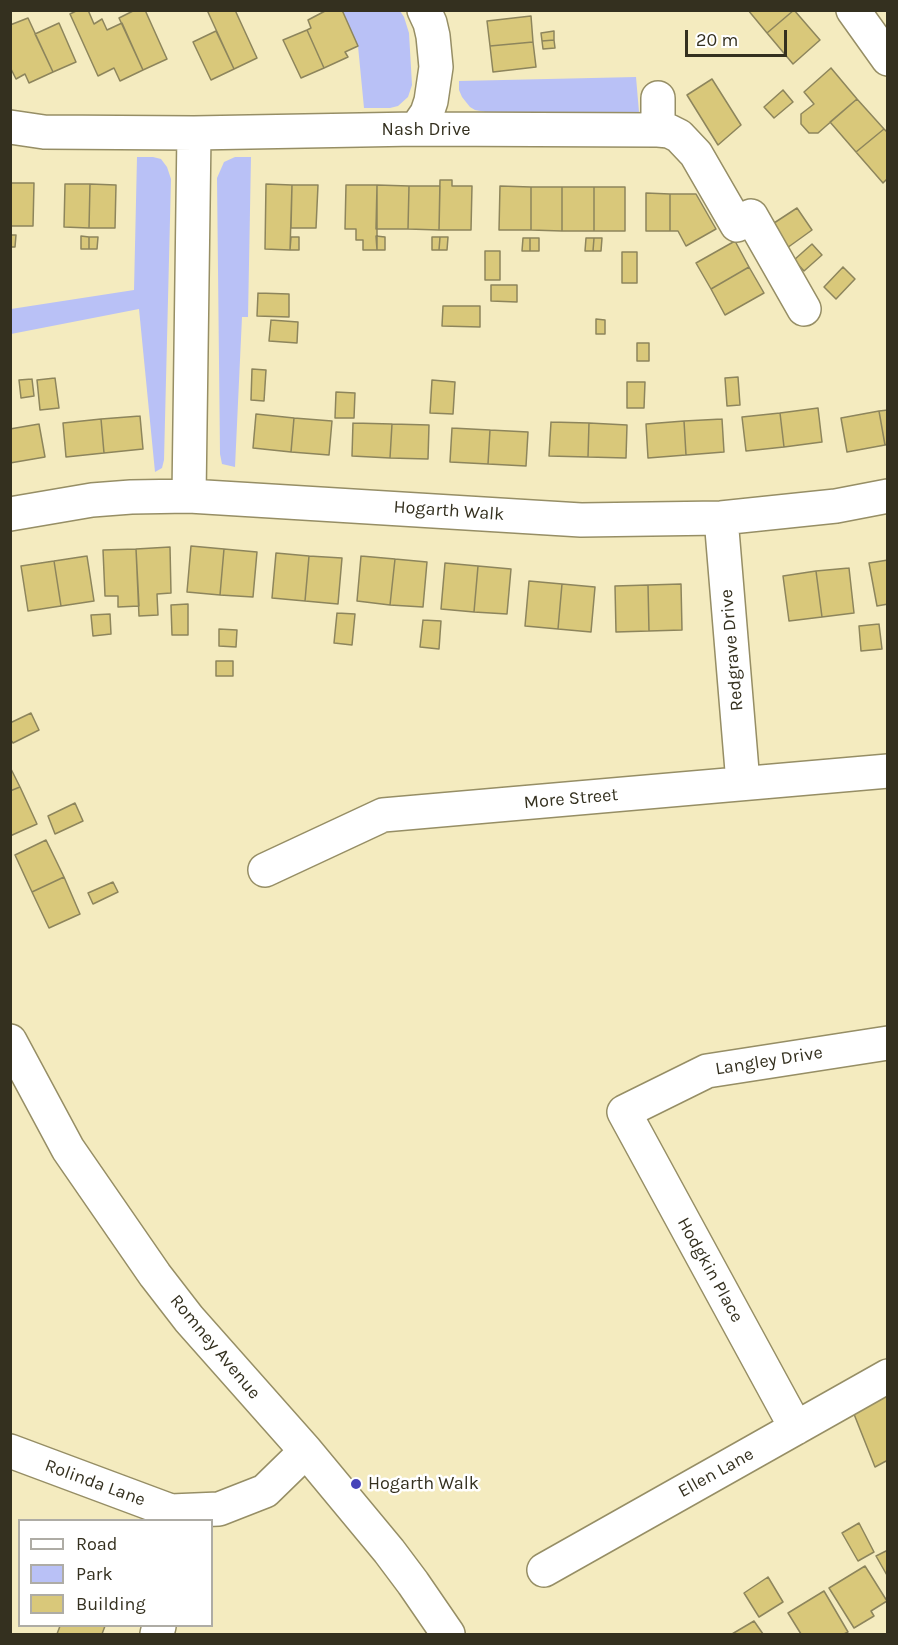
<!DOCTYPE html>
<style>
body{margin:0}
#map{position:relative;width:898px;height:1645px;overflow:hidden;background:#f4ebbf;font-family:Karla,sans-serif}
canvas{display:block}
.frame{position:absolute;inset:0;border:12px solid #34301f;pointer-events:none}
.legend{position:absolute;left:18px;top:1519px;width:195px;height:108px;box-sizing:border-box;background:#fff;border:2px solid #aeaca5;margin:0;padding:8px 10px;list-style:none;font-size:18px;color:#34301f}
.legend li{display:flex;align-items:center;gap:12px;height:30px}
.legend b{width:30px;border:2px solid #aeaca5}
.scale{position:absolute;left:685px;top:30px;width:102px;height:27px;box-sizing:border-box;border:3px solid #34301f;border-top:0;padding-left:8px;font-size:18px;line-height:21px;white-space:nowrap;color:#34301f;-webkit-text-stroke:4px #fff;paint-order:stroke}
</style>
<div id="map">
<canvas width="898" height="1645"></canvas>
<div class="frame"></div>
<ul class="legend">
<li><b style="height:8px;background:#fff"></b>Road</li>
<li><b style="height:16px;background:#b9c1f6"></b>Park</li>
<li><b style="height:16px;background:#d9c87a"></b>Building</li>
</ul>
<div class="scale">20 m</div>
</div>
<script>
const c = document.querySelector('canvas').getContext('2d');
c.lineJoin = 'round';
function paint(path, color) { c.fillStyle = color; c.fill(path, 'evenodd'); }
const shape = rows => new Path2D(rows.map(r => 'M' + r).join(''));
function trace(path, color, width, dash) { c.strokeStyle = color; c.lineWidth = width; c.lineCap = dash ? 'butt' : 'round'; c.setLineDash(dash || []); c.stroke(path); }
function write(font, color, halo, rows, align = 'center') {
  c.font = font + ' Karla,sans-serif'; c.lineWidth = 5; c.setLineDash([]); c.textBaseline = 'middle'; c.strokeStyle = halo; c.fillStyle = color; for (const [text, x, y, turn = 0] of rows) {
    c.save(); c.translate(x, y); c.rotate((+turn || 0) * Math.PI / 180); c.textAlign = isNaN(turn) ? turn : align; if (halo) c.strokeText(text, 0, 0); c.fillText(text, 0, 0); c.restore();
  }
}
const green = shape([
 [342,11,400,11,404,17,409,33,412,85,408,97,398,106,390,108,364,108,358,46],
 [636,77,639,112,486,112,475,110,470,107,462,97,459,90,459,81],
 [137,157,153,157,161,159,167,167,171,179,164,460,162,468,155,472,139,309,11,334,11,309,134,290],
 [235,157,251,157,248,317,242,317,235,467,222,464,220,454,217,178,224,162]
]);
const building = shape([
 [78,10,88,10,94,24,102,19,107,30,122,23,143,70,120,81,114,68,98,76,70,14,78,10],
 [135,10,145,10,167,59,143,70,119,18,135,10],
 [207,10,235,10,257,58,234,69,207,10],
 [327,10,342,10,358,46,345,52,348,57,324,68,307,30,311,28,308,20,327,10],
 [748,10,794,10,767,33,748,10],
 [794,10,820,40,793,64,767,33,794,10],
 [531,16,533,42,490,46,487,21,531,16],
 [28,18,53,72,29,83,25,74,16,79,10,67,10,25,28,18],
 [59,23,76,62,53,72,35,34,59,23],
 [307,30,324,68,301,78,283,40,307,30],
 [216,31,234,69,211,80,193,42,216,31],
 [554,31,554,40,542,41,541,33,554,31],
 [554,40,555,48,543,49,542,41,554,40],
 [533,42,536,67,493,72,490,46,533,42],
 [831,68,857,99,818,133,809,133,801,124,801,114,814,104,804,92,831,68],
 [712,79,741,125,718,145,687,95,712,79],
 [783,90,793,102,774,118,764,107,783,90],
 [857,99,884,129,856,152,830,122,857,99],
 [884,129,888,133,888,178,883,183,856,152,884,129],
 [440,180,452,180,452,186,472,186,471,230,439,230,440,180],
 [10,183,34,183,33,226,10,226,10,183],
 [65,184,90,184,89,228,64,227,65,184],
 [90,184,116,185,115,228,89,228,90,184],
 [266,184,292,185,290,250,265,249,266,184],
 [292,185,318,185,316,228,291,228,292,185],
 [346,185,377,185,377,250,363,250,363,240,356,240,356,229,345,229,346,185],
 [377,185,409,186,408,229,376,229,377,185],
 [409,186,440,186,439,230,408,229,409,186],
 [500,186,531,187,531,230,499,230,500,186],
 [531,187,562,187,562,231,531,230,531,187],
 [562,187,594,187,594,231,562,231,562,187],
 [594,187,625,187,625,231,594,231,594,187],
 [646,193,670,194,670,231,646,231,646,193],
 [670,194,696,194,716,229,686,246,678,231,670,231,670,194],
 [797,208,812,230,787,248,771,225,797,208],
 [10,235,16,235,15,247,10,247,10,235],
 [81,236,89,237,89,249,81,249,81,236],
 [376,236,385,237,385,250,377,250,376,236],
 [89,237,98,237,97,249,89,249,89,237],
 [291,237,299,237,299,250,290,250,291,237],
 [432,237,440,237,439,250,432,250,432,237],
 [440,237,448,237,447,250,439,250,440,237],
 [523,238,530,238,530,251,522,251,523,238],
 [530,238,539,238,539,251,530,251,530,238],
 [586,238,594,238,593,251,585,251,586,238],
 [594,238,602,238,601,251,593,251,594,238],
 [735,241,749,267,711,289,696,263,735,241],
 [812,244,822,255,804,271,794,260,812,244],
 [485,251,500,251,500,280,485,280,485,251],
 [622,252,637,252,637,283,622,283,622,252],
 [749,267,764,293,725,315,711,289,749,267],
 [843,267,855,279,836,299,824,287,843,267],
 [491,285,517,285,517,302,491,301,491,285],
 [258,293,289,294,289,317,257,316,258,293],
 [443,306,480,306,480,327,442,326,443,306],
 [596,319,605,320,605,334,596,334,596,319],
 [271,320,298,322,297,343,269,341,271,320],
 [637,343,649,343,649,361,637,361,637,343],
 [252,369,266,370,264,401,251,400,252,369],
 [738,377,740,405,727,406,725,378,738,377],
 [55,378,59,408,40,410,37,380,55,378],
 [32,379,34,396,21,398,19,380,32,379],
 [432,380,455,382,453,414,430,413,432,380],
 [627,382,645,382,644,408,627,408,627,382],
 [336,392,355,393,354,418,335,418,336,392],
 [818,408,822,442,784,447,780,413,818,408],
 [888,410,888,444,885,445,879,411,888,410],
 [879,411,885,445,847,452,841,418,879,411],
 [780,413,784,447,746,451,742,417,780,413],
 [256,414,294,418,291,452,253,448,256,414],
 [140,416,143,449,104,453,101,419,140,416],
 [294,418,332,421,329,455,291,452,294,418],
 [101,419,104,453,66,457,63,423,101,419],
 [722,419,724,452,686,455,684,421,722,419],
 [684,421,686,455,648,458,646,424,684,421],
 [551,422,589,423,588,457,549,456,551,422],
 [353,423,392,424,390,458,352,456,353,423],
 [589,423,627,425,626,458,588,457,589,423],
 [39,424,45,457,10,463,10,429,39,424],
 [392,424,429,425,428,459,390,458,392,424],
 [452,428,490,430,488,464,450,462,452,428],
 [490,430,528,432,526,466,488,464,490,430],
 [191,546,224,549,220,595,187,592,191,546],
 [170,547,171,593,157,594,158,615,139,616,136,549,170,547],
 [136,549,139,606,118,607,118,596,105,596,103,550,136,549],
 [224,549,257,552,253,597,220,595,224,549],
 [276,553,309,556,305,601,272,598,276,553],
 [87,556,94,601,61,606,54,561,87,556],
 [309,556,342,558,338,604,305,601,309,556],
 [361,556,395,559,390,605,357,601,361,556],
 [395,559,427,562,423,607,390,605,395,559],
 [888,560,888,604,877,606,869,563,888,560],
 [54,561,61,606,28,611,21,566,54,561],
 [445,563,478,566,474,612,441,609,445,563],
 [478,566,511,569,507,614,474,612,478,566],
 [849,568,854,613,822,617,816,571,849,568],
 [816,571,822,617,789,621,783,576,816,571],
 [529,581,562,584,558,629,525,626,529,581],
 [562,584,595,587,591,632,558,629,562,584],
 [681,584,682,630,649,631,648,585,681,584],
 [648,585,649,631,616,632,615,586,648,585],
 [188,604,188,635,172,635,171,605,188,604],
 [337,613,355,614,352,645,334,643,337,613],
 [110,614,111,634,93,636,91,615,110,614],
 [423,620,441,621,439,649,420,647,423,620],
 [879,624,882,649,861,651,859,626,879,624],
 [219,629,237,630,236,647,219,646,219,629],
 [216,661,233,661,233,676,216,676,216,661],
 [31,713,39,730,13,743,10,739,10,723,31,713],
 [10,767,20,787,10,791,10,767],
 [20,787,37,824,10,836,10,791,20,787],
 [75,803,83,821,55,834,48,816,75,803],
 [46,840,64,877,32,892,15,855,46,840],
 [64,877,80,914,49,928,32,892,64,877],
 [113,882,118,892,93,904,88,893,113,882],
 [888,1381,888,1460,875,1467,848,1399,888,1381],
 [859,1523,874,1552,858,1561,842,1533,859,1523],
 [888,1550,888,1577,876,1556,888,1550],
 [865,1566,887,1601,871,1611,874,1616,854,1628,829,1588,865,1566],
 [768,1577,783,1602,759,1617,744,1593,768,1577],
 [824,1591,848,1632,844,1634,801,1634,788,1613,824,1591],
 [754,1621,763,1634,732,1634,754,1621],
 [60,1626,105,1626,102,1634,57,1634,60,1626]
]);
const minor = shape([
 [853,10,888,59],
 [10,127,44,132,194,133,416,129,658,130,669,131,679,136,696,154,737,225,751,216,804,309],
 [416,129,427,113,431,101,436,67,433,36,430,23,424,10],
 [658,130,658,98],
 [189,496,194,133],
 [10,514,92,500,131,497,189,496,581,520,721,518,836,506,888,496],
 [721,518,743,783],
 [265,870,383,815,888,771],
 [10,1041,68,1149,155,1275,189,1319,306,1451,389,1551,413,1583,448,1634],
 [796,1428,624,1112,707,1071,888,1043],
 [10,1451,171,1511,219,1509,265,1491,306,1451],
 [544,1570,888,1376],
 [157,1634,159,1626]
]);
const markers = [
 [356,1484,6,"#4643b9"]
];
const streetNames = [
 ["Nash Drive",426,130],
 ["Hogarth Walk",449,511,4],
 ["Redgrave Drive",732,650,-95],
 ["More Street",571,799,-5],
 ["Langley Drive",769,1061,-9],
 ["Hodgkin Place",710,1270,61],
 ["Romney Avenue",215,1347,50],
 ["Ellen Lane",716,1473,-29],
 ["Rolinda Lane",95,1483,20]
];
const poiNames = [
 ["Hogarth Walk",368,1484]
];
paint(green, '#b9c1f6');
paint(building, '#d9c87a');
trace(building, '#8d855c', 1.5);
trace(minor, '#968e65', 36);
trace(minor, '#fff', 33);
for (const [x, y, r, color] of markers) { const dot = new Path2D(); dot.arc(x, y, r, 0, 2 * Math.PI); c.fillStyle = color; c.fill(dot); trace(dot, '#fff', 2); }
write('18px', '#34301f', '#fff', streetNames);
write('18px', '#34301f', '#fff', poiNames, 'left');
</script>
